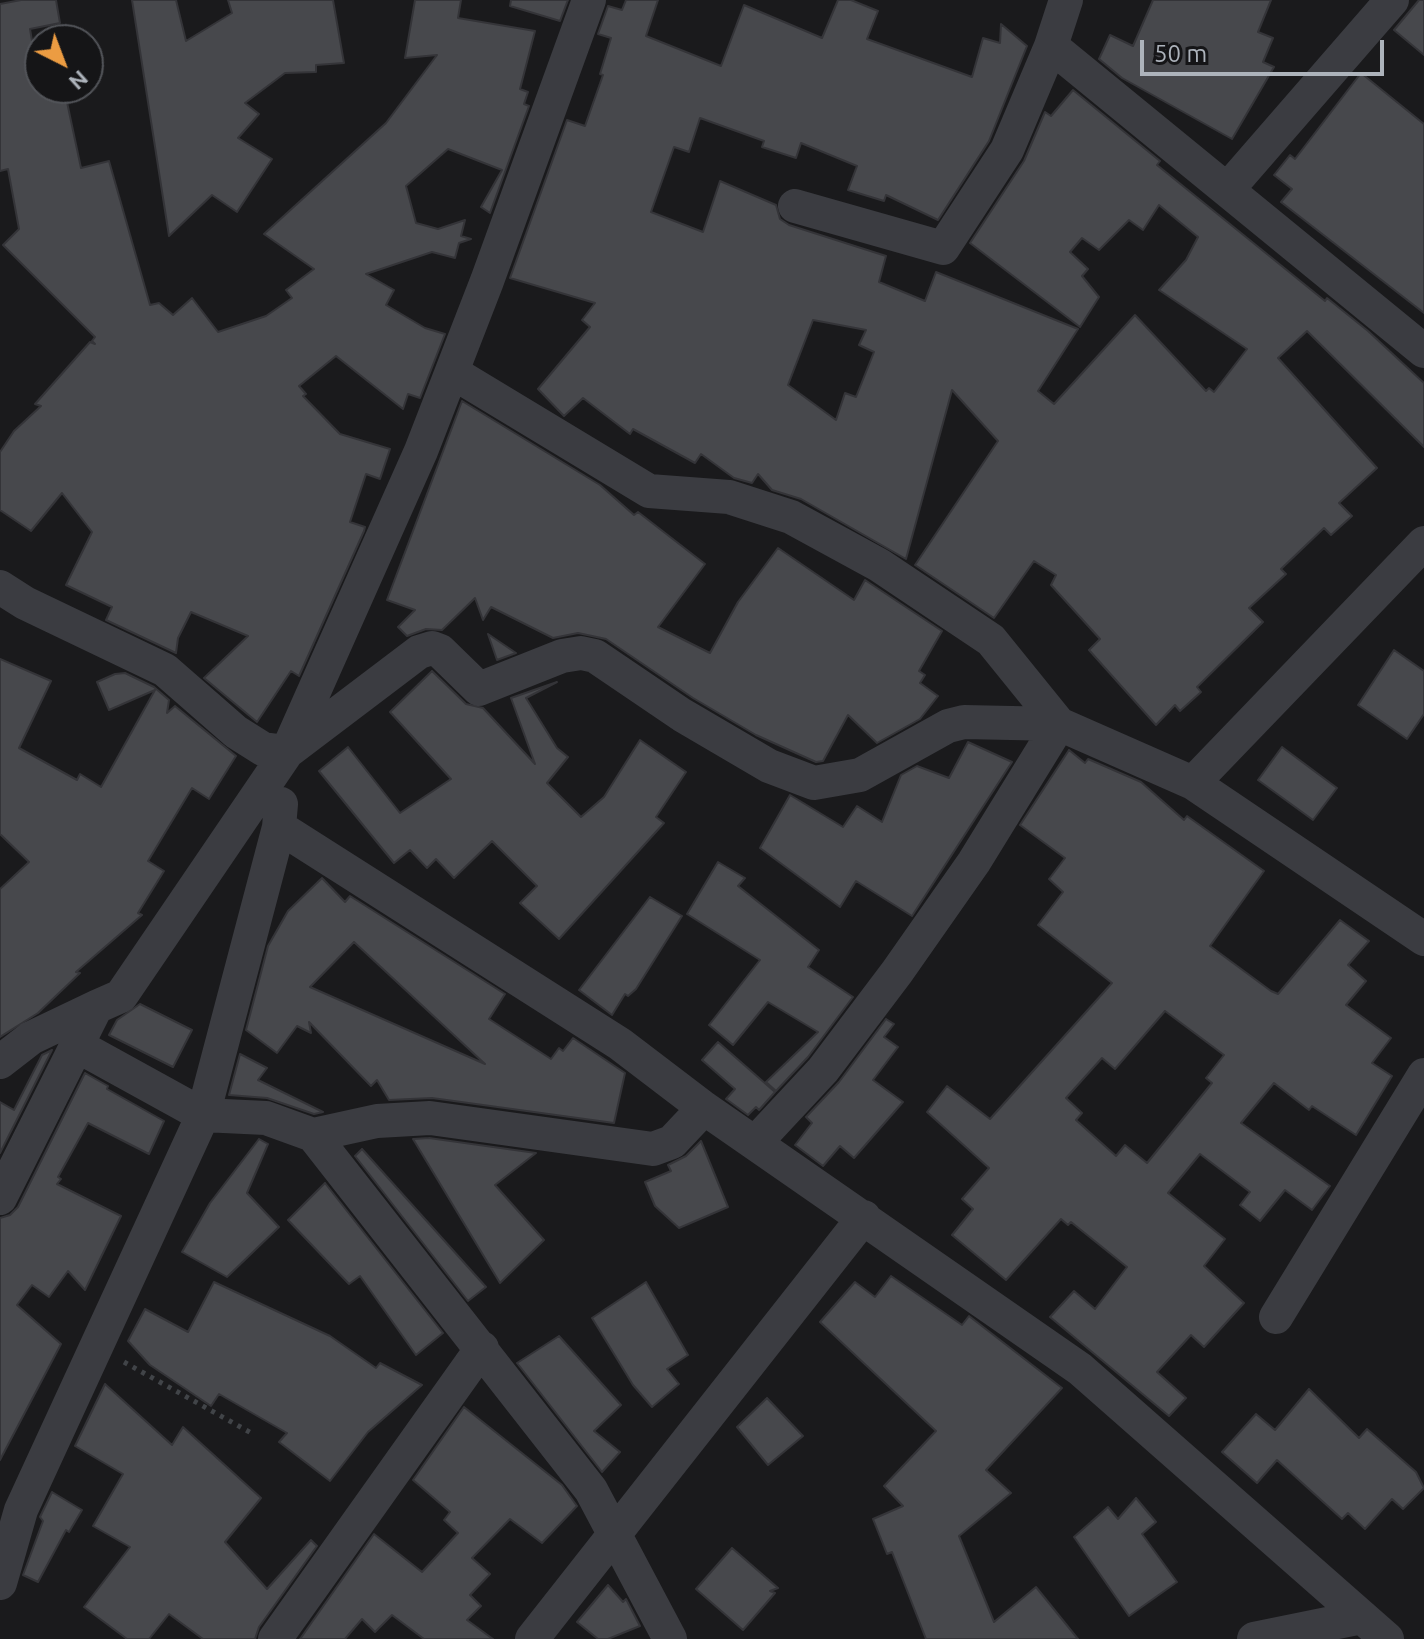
<!DOCTYPE html>
<style>
body{margin:0}
#map{position:relative;width:1424px;height:1639px;overflow:hidden;background:#1a1a1c;font-family:Ubuntu,sans-serif}
canvas{display:block}
.north{position:absolute;left:24px;top:24px;width:80px;height:80px;box-sizing:border-box;background:#151517;border:2px solid #525459;border-radius:50%;rotate:138deg;font-size:22px;font-weight:700;line-height:32px;text-align:center;color:#adb3bb}
.north::after{content:'';display:block;margin:auto;width:28px;height:36px;background:#ec9c42;clip-path:polygon(50% 0,100% 100%,50% 72%,0 100%)}
.scale{position:absolute;left:1140px;top:40px;width:244px;height:36px;box-sizing:border-box;border:4px solid #adb3bb;border-top:0;padding-left:10px;font-size:24px;line-height:28px;white-space:nowrap;color:#adb3bb;-webkit-text-stroke:6px #151517;paint-order:stroke}
</style>
<div id="map">
<canvas width="1424" height="1639"></canvas>
<div class="north">N</div>
<div class="scale">50 m</div>
</div>
<script>
const c = document.querySelector('canvas').getContext('2d');
c.lineJoin = 'round';
function paint(path, color) { c.fillStyle = color; c.fill(path, 'evenodd'); }
const shape = rows => new Path2D(rows.map(r => 'M' + r).join(''));
function trace(path, color, width, dash) { c.strokeStyle = color; c.lineWidth = width; c.lineCap = dash ? 'butt' : 'round'; c.setLineDash(dash || []); c.stroke(path); }
const building = shape([
 [21,0,56,0,60,23,30,29,40,88,64,88,81,168,109,161,150,305,159,303,173,315,192,298,218,332,266,316,292,298,286,290,314,269,264,234,386,123,437,55,405,58,415,0,461,0,458,18,535,31,520,89,528,92,524,104,529,106,490,213,481,207,502,170,448,149,406,186,416,223,438,229,465,220,461,236,471,239,459,243,455,258,432,252,366,274,394,290,386,305,425,328,445,334,420,398,408,394,403,409,336,356,299,386,306,394,303,396,340,434,390,449,380,479,366,474,350,522,365,527,364,531,299,676,291,671,257,722,204,678,248,636,191,612,178,638,176,653,106,620,112,607,66,585,92,532,62,493,31,531,0,510,0,452,14,431,41,406,35,404,90,342,95,344,92,341,95,337,3,245,19,229,8,169,0,171,0,4,21,0],
 [132,0,176,0,186,41,232,13,228,0,333,0,344,63,316,65,316,72,285,73,245,103,259,114,238,138,272,159,237,212,212,195,169,236,132,0],
 [511,0,568,0,560,21,510,6,511,0],
 [626,0,658,0,646,36,721,66,744,5,822,38,838,0,851,0,878,11,867,39,972,77,983,38,1000,43,1001,24,1027,46,989,141,938,220,886,195,884,201,848,190,857,166,801,143,796,158,762,147,764,141,700,118,689,152,674,147,651,212,703,232,720,181,776,205,780,219,789,225,886,256,879,282,925,301,936,272,1078,329,1038,391,1054,404,1135,315,1206,391,1209,388,1214,392,1247,349,1159,290,1186,260,1198,237,1159,205,1143,230,1129,220,1099,250,1082,238,1070,252,1088,269,1082,276,1099,297,1080,327,970,243,1024,161,1045,112,1051,116,1073,90,1160,161,1157,165,1325,301,1327,298,1368,331,1424,383,1424,447,1307,331,1278,358,1377,468,1339,503,1352,516,1331,535,1324,528,1281,569,1286,574,1249,608,1263,622,1197,687,1201,692,1180,711,1175,705,1156,725,1089,650,1100,639,1051,585,1056,575,1034,561,994,618,915,565,998,441,952,390,906,559,801,499,772,490,758,474,752,483,734,478,701,454,695,463,633,429,630,434,583,398,564,416,538,389,590,327,582,320,595,303,510,278,567,120,585,126,603,75,600,74,611,38,598,34,608,6,622,10,626,0],
 [813,320,866,330,859,345,874,352,856,397,845,393,836,420,788,385,813,320],
 [1153,0,1271,0,1258,32,1273,38,1263,62,1274,67,1232,139,1122,78,1099,59,1110,35,1133,46,1153,0],
 [1419,0,1424,0,1424,55,1394,30,1419,0],
 [1361,73,1424,124,1424,313,1281,202,1292,189,1274,175,1290,155,1295,159,1361,73],
 [462,401,600,485,634,515,638,512,705,564,658,627,710,653,738,602,778,548,854,600,865,580,942,631,919,671,925,675,920,683,938,696,920,719,877,743,848,715,823,761,816,762,756,735,693,698,606,639,578,633,553,638,491,607,483,620,475,598,442,630,426,629,407,636,398,627,415,610,387,600,462,401],
 [488,634,516,653,497,660,488,634],
 [1394,650,1424,671,1424,714,1407,739,1358,705,1394,650],
 [0,659,51,681,19,748,77,780,80,774,101,787,155,690,109,710,97,682,115,674,125,673,154,687,169,700,167,713,175,706,236,756,209,799,192,788,148,861,164,871,138,913,142,915,76,972,80,973,38,1013,0,1037,0,889,29,862,0,834,0,659],
 [432,671,466,704,483,708,535,764,511,698,557,682,526,698,557,748,568,757,547,783,581,817,604,797,640,740,686,772,656,817,664,823,559,939,520,903,537,886,492,841,454,878,436,859,427,868,410,850,394,863,319,771,348,747,400,813,451,779,390,712,432,671],
 [968,742,1012,762,912,916,856,881,840,907,760,848,790,795,843,827,857,806,882,822,901,775,917,766,949,778,968,742],
 [1282,747,1337,788,1313,820,1258,780,1282,747],
 [1069,750,1085,763,1088,759,1141,782,1184,820,1187,816,1264,871,1210,946,1271,991,1278,994,1340,920,1369,941,1348,965,1366,981,1346,1005,1391,1038,1372,1063,1392,1076,1356,1135,1312,1106,1309,1110,1274,1083,1241,1123,1330,1186,1312,1210,1285,1190,1260,1221,1240,1205,1250,1192,1200,1154,1168,1193,1225,1239,1204,1266,1244,1303,1204,1347,1191,1335,1157,1372,1186,1398,1169,1416,1050,1317,1074,1291,1095,1309,1127,1267,1071,1222,1068,1225,1061,1219,1006,1280,952,1235,973,1209,962,1199,989,1168,927,1112,947,1086,990,1119,1112,983,1038,925,1063,892,1049,879,1065,858,1020,825,1069,750],
 [1165,1011,1224,1055,1206,1078,1212,1083,1147,1163,1125,1145,1116,1156,1076,1120,1082,1113,1066,1098,1102,1058,1115,1069,1165,1011],
 [718,862,745,878,738,886,819,950,808,967,853,997,808,1057,776,1091,766,1082,818,1032,768,1002,733,1045,709,1025,760,960,687,914,718,862],
 [322,878,345,902,350,896,505,994,489,1019,551,1059,559,1048,563,1051,573,1038,625,1073,614,1123,432,1098,389,1100,377,1080,371,1086,309,1022,311,1033,297,1026,277,1053,246,1030,268,946,288,911,322,878],
 [354,942,485,1064,310,987,354,942],
 [650,897,682,916,636,989,628,996,625,994,612,1015,579,990,650,897],
 [140,1004,192,1030,173,1067,109,1035,117,1020,140,1004],
 [886,1019,894,1024,884,1037,898,1047,873,1080,903,1102,854,1158,840,1146,823,1166,795,1145,812,1123,806,1117,839,1082,886,1019],
 [718,1042,775,1092,759,1110,756,1107,748,1115,726,1099,735,1089,702,1060,718,1042],
 [52,1050,0,1153,0,1102,14,1110,42,1055,52,1050],
 [240,1054,267,1068,258,1080,323,1112,314,1114,267,1098,229,1095,240,1054],
 [85,1073,108,1086,107,1089,164,1121,149,1154,88,1123,58,1177,61,1179,57,1184,121,1216,85,1290,68,1271,49,1297,32,1285,17,1305,61,1344,0,1460,0,1218,10,1215,18,1207,85,1073],
 [429,1138,536,1153,495,1185,544,1240,500,1283,413,1139,429,1138],
 [259,1139,268,1144,247,1193,279,1227,227,1277,182,1252,210,1203,259,1139],
 [701,1141,728,1207,679,1228,655,1206,645,1182,671,1171,668,1165,686,1156,701,1141],
 [362,1149,486,1287,468,1301,355,1156,362,1149],
 [325,1183,443,1333,416,1355,360,1276,349,1284,288,1220,325,1183],
 [891,1276,962,1325,969,1316,1062,1388,986,1470,1011,1493,959,1536,994,1622,1036,1587,1078,1639,926,1639,892,1552,887,1554,873,1519,903,1506,884,1486,936,1431,820,1322,855,1282,875,1297,891,1276],
 [214,1282,330,1336,376,1368,380,1363,422,1385,368,1432,330,1481,279,1442,287,1433,219,1394,211,1406,150,1365,128,1341,145,1309,188,1332,214,1282],
 [646,1282,688,1355,667,1369,679,1384,652,1407,633,1385,592,1318,646,1282],
 [559,1336,621,1405,594,1431,620,1452,602,1472,517,1363,559,1336],
 [105,1384,172,1445,183,1427,261,1498,225,1542,267,1589,311,1540,317,1546,259,1627,255,1639,203,1639,169,1614,149,1639,127,1639,84,1607,130,1547,93,1526,123,1474,75,1446,105,1384],
 [1309,1389,1359,1438,1367,1429,1416,1472,1424,1488,1403,1509,1392,1499,1365,1529,1348,1513,1342,1519,1277,1460,1257,1483,1222,1452,1256,1414,1275,1430,1309,1389],
 [767,1398,803,1436,768,1465,737,1427,767,1398],
 [464,1407,562,1485,577,1506,542,1543,510,1519,472,1558,490,1574,470,1595,481,1606,467,1620,493,1639,424,1639,392,1615,375,1632,362,1619,345,1639,300,1639,374,1534,422,1572,458,1533,444,1520,450,1512,413,1480,464,1407],
 [52,1492,82,1510,69,1532,66,1530,38,1582,23,1575,43,1521,40,1517,52,1492],
 [1136,1498,1156,1522,1142,1534,1177,1582,1129,1616,1074,1537,1108,1507,1118,1519,1136,1498],
 [732,1548,778,1588,770,1591,775,1593,743,1630,696,1589,732,1548],
 [608,1585,623,1602,626,1599,640,1626,608,1639,598,1639,577,1622,608,1585]
]);
const path = shape([
 [124,1362,253,1434]
]);
const minor = shape([
 [1051,46,1066,0],
 [1227,190,1392,0],
 [795,206,943,248,1007,150,1051,46,1424,351],
 [452,372,649,491,729,497,791,517,879,565,991,640,1059,724,974,862,897,972,823,1070,755,1143],
 [0,587,25,603,165,670,236,732,263,749,287,752,419,652,432,648,440,651,479,689,562,656,581,653,595,656,682,715,769,766,814,783,860,775,948,726,964,722,1059,724,1193,783,1424,939],
 [1193,783,1424,543],
 [279,827,620,1044,704,1108,1080,1369,1387,1639],
 [76,1045,203,1115,266,1118,313,1135,591,1490,670,1639],
 [0,1062,31,1038,96,1007],
 [313,1135,377,1121,430,1118,653,1149,672,1142,704,1108],
 [0,1198,96,1007,121,996,287,752,421,451,487,281,589,0],
 [1276,1317,1424,1075],
 [0,1583,21,1510,203,1115,279,827,281,804],
 [275,1639,482,1348],
 [532,1639,864,1217],
 [1254,1639,1362,1617]
]);
paint(building, '#47484c');
trace(building, '#343438', 2);
trace(path, '#414448', 5, [4, 6]);
trace(minor, '#3b3c41', 34);
</script>
